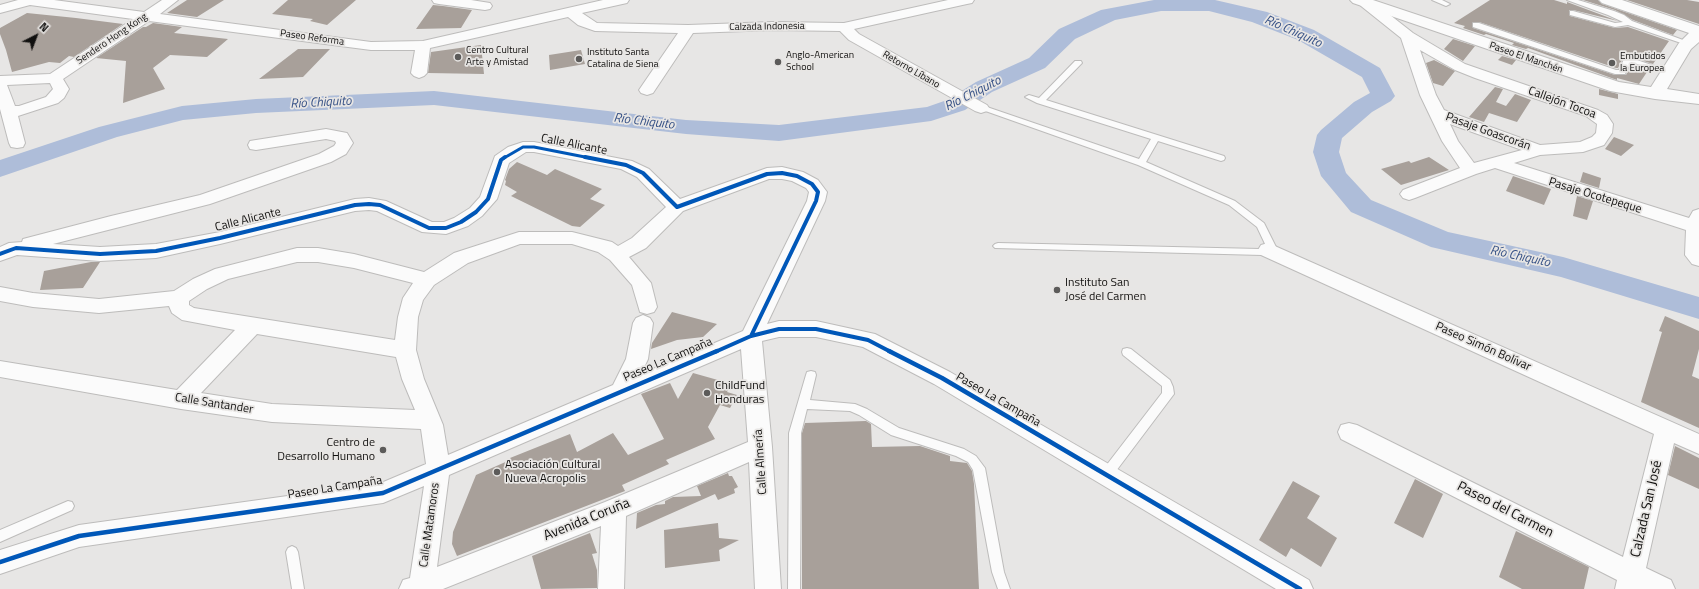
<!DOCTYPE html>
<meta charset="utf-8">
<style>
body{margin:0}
#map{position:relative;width:1699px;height:589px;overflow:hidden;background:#e7e6e5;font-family:"Titillium Web",sans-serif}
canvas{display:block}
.north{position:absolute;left:16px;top:16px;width:40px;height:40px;-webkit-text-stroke:3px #e8e6e4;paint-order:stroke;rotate:42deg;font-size:11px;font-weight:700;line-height:16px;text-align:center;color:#11100f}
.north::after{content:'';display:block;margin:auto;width:14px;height:18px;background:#11100f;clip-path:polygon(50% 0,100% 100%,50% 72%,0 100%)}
</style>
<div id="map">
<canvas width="1699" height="589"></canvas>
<div class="north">N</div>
</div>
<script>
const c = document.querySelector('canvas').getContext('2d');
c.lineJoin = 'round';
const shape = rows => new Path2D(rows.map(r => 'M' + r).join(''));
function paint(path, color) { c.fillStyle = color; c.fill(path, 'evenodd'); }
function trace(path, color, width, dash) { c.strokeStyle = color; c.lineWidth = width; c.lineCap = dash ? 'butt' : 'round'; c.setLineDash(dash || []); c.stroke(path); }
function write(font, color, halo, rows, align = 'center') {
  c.font = font + ' "Titillium Web",sans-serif'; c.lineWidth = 3.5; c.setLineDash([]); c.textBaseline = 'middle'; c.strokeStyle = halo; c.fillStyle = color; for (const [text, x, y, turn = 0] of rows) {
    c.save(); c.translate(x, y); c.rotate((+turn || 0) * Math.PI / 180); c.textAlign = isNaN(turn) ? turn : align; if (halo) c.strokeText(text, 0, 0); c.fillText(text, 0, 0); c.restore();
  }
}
const river = shape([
 [1154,0,1215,0,1267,12,1314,30,1380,68,1395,96,1391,101,1372,112,1342,138,1339,152,1346,173,1371,200,1448,232,1563,257,1699,297,1699,319,1561,277,1431,247,1351,212,1321,176,1313,152,1317,135,1321,130,1354,102,1370,93,1362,77,1298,40,1252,22,1209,11,1161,11,1115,20,1075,39,1045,68,992,92,965,110,931,121,779,141,686,134,434,105,256,113,183,120,117,137,0,177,0,160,99,127,182,106,256,99,434,91,686,120,779,125,927,107,947,100,976,82,1029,58,1059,29,1101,10,1154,0]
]);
const building = shape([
 [187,0,224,0,197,17,167,13],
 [288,0,356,0,327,25,310,21,313,19,272,14],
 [1490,0,1554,0,1567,4,1567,2,1618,21,1573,10,1569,10,1570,16,1615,28,1628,27,1669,41,1653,64,1631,57,1623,58,1618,68,1616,68,1479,22,1472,23,1473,28,1615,75,1626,75,1632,64,1649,69,1639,84,1617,78,1617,80,1528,48,1526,49,1512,45,1514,43,1486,34,1484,35,1463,28,1465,26,1454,23],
 [1583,0,1598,0,1602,4,1677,30,1673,35,1633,20,1615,10],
 [1627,0,1687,0,1699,2,1699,24],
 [433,5,443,6,472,10,461,28,416,29],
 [27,13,76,18,123,24,74,57,69,56,60,63,49,62,12,72,6,50,0,34,0,28],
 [153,23,182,27,174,33,228,39,207,57,170,55,153,68,165,89,123,103,126,61,96,58,143,27,146,27],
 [1453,39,1475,46,1463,61,1444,49],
 [481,45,484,74,428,73,431,52],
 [298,49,330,49,303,77,259,79],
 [581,50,585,64,550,70,549,55],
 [1502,56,1516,60,1512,65,1498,60],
 [1434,60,1455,71,1443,86,1433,83,1426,63],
 [1495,87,1503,89,1496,102,1506,106,1515,94,1531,100,1517,122,1489,113,1484,122,1469,117],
 [1599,89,1618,94,1618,99,1599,95],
 [1614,137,1634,145,1621,156,1605,149],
 [1429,157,1449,170,1401,185,1381,169,1409,161,1411,163],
 [517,162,547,175,555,169,602,189,590,199,605,205,580,227,572,226,511,196,517,192,505,185,506,181,505,180,509,169],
 [1583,172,1601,178,1599,188,1580,182],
 [1513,176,1551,189,1544,205,1506,191],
 [1577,196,1593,201,1587,220,1573,216],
 [91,262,100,262,83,288,40,290,44,271],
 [672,312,717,324,703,337,677,340,651,349,652,343],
 [1665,316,1699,331,1699,349,1692,376,1699,379,1699,428,1641,402,1662,332,1659,331],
 [693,373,732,384,727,392,737,395,730,408,720,405,708,427,715,439,666,460,669,464,622,485,625,491,457,556,452,544,453,532,476,475,510,460,510,458,570,434,577,452,613,433,628,455,664,439,641,394,670,383,678,399],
 [866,421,871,424,872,447,920,446,950,456,950,461,967,463,972,471,974,484,979,589,802,589,802,433,805,423],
 [1675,446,1699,458,1699,489,1668,475],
 [728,473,729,476,732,476,738,487,734,489,735,493,718,500,715,494,636,529,637,513,656,505,665,504,665,501,673,497,701,496,697,486],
 [1415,479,1443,494,1423,538,1394,523],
 [1293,481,1320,496,1307,518,1337,538,1321,567,1291,548,1286,557,1259,540],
 [718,523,719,538,739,540,719,550,720,561,665,568,664,530],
 [1516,531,1589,567,1584,589,1522,589,1499,577],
 [590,533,597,553,592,554,597,570,597,588,541,589,532,556]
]);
const service = shape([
 [1432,0,1442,0,1450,4,1446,6,1432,0],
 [1567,0,1578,0,1614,11,1624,15,1632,21,1691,43,1687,45,1628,25,1615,27,1570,15,1570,11,1573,11,1615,23,1623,22,1608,15,1567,0],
 [1473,23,1479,23,1616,70,1619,70,1624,59,1631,58,1672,72,1668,74,1631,62,1625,74,1615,74,1473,27,1473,23],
 [1075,61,1081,61,1082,63,1046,100,1224,156,1225,158,1224,160,1221,161,1158,141,1146,162,1235,201,1264,223,1276,247,1274,249,1262,255,995,248,993,246,995,244,998,243,1260,249,1266,246,1257,227,1229,205,1138,165,977,108,981,106,984,106,1139,159,1151,139,1037,103,1025,97,1029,95,1039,98,1075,61],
 [1127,348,1131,349,1170,380,1173,387,1174,394,1110,479,1106,480,1102,479,1100,475,1102,471,1162,393,1162,386,1123,355,1122,352,1123,349,1127,348],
 [811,371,815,372,816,375,810,400,855,404,867,409,899,428,964,449,976,456,985,468,1004,572,1010,589,998,589,992,572,973,470,968,462,956,456,891,435,859,415,850,411,807,409,801,433,800,589,788,589,789,433,806,375,807,372,811,371],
 [68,501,72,502,74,506,72,510,0,542,0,530,68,501],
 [292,546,296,548,298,552,304,589,292,589,286,552,288,548,292,546]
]);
const minor = shape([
 [18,0,54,0,144,12,162,0,178,0,160,14,371,42,423,41,603,0,629,0,627,3,582,13,597,23,688,25,773,22,844,23,948,0,974,0,972,3,967,4,854,29,859,34,987,105,989,108,987,111,981,113,975,111,849,40,840,31,773,30,693,33,653,93,647,95,641,93,639,90,678,33,595,31,578,25,568,17,430,48,427,73,424,76,419,78,414,76,411,73,415,50,371,50,149,21,63,79,69,89,64,98,58,103,18,116,25,143,23,147,17,148,11,147,9,143,0,109,0,76,50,74,133,19,30,5,0,13,0,5,18,0],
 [50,83,53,89,46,97,19,106,15,106,7,85,50,83],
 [432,0,471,0,490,3,492,6,490,9,485,10,439,4,434,3,432,0],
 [1361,0,1371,0,1413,33,1465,64,1598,110,1607,115,1613,124,1612,133,1604,145,1583,152,1540,155,1514,163,1689,218,1693,211,1699,209,1699,266,1692,264,1685,255,1686,230,1495,168,1476,174,1415,198,1409,200,1403,198,1400,194,1403,190,1460,168,1442,141,1420,95,1401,38,1361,6,1359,3,1361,0],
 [1420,50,1455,70,1475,78,1586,116,1597,124,1596,133,1592,137,1580,142,1540,145,1444,110,1436,95,1420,50],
 [1450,124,1522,150,1474,163,1458,141,1450,124],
 [326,129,347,133,353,143,346,154,331,162,210,204,53,244,100,247,156,244,220,232,355,199,369,198,386,201,432,222,444,222,454,218,470,208,480,197,495,156,508,147,523,142,534,142,632,161,649,169,680,199,767,168,782,167,803,172,818,180,827,192,825,201,767,324,779,321,816,321,875,334,950,372,1309,580,1313,589,1276,589,934,384,863,347,816,337,779,337,762,341,772,447,781,589,755,589,749,462,626,516,624,589,598,589,601,526,443,589,399,589,403,580,410,578,424,486,383,503,79,547,0,574,0,550,79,525,381,483,426,464,421,429,272,422,181,409,0,377,0,361,177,390,235,330,182,320,172,313,169,306,99,313,33,307,0,301,0,287,33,293,99,299,174,291,193,279,215,269,297,248,318,248,354,254,424,272,454,253,519,232,572,232,612,242,618,246,632,238,666,207,637,177,621,169,534,152,526,152,509,163,497,199,482,216,468,226,446,234,422,232,377,211,369,210,355,211,220,244,156,258,100,261,17,255,0,261,0,247,9,243,22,242,23,239,111,216,200,195,319,154,334,146,336,143,335,141,326,139,256,150,250,149,248,145,250,141,256,140,326,129],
 [769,179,782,179,792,181,806,188,809,192,807,201,743,331,641,374,648,359,653,323,650,318,643,315,636,318,633,323,626,359,613,385,448,455,443,425,424,379,416,350,418,317,423,300,434,285,468,263,520,244,572,244,598,252,610,260,632,285,640,312,647,314,654,312,657,307,651,283,629,257,646,248,683,211,769,179],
 [297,262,318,262,354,268,413,283,403,298,398,317,395,340,194,308,189,305,189,301,207,289,228,279,297,262],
 [257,334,396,357,402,379,415,410,272,404,201,393,257,334],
 [741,349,748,442,605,502,437,567,449,475,741,349],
 [1268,243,1699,434,1699,454,1674,443,1646,568,1671,580,1675,589,1615,589,1617,580,1341,439,1338,432,1341,425,1349,423,1357,425,1623,557,1654,434,1261,255,1258,250,1261,245,1268,243]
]);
const tertiary = shape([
 [1350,0,1373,0,1619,82,1651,87,1679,43,1689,33,1602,3,1599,0,1622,0,1699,26,1699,42,1691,49,1667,89,1699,94,1699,104,1655,99,1610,91,1353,3,1350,0]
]);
const cyclewayFar2 = shape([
 [504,158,523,147,534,147,590,158]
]);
const cyclewayFar1 = shape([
 [585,157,626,165,643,173,677,207,767,174,782,173,797,176,812,184,818,192,816,201,751,336],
 [0,254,16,248,100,254,156,251,220,238,355,205,369,204,380,205,429,228,446,228,461,222,476,212,488,199,501,160,505,157],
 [715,352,751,336,779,329,816,329,868,340,891,352]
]);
const cycleway = shape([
 [889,351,942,378,1300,589],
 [0,562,79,536,383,493,717,351]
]);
const markers = [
 [458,57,4,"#5c5b5a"],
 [579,59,4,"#5c5b5a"],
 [778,62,4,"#5c5b5a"],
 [1612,63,4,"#5c5b5a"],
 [1057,290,4,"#5c5b5a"],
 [707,393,4,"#5c5b5a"],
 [383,450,4,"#5c5b5a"],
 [497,472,4,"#5c5b5a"]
];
const farStreetnames = [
 ["Calzada Indonesia",767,27,-1],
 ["Paseo Reforma",312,38,8],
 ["Sendero Hong Kong",112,39,-34],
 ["Paseo El Manchén",1526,58,19],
 ["Retorno Líbano",911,70,30]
];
const farPoinames = [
 ["Centro Cultural",466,51],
 ["Arte y Amistad",466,63],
 ["Instituto Santa",587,53],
 ["Catalina de Siena",587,65],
 ["Anglo-American",786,56],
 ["School",786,68],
 ["Embutidos",1620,57],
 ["la Europea",1620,69]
];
const streetNames = [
 ["Callejón Tocoa",1562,103,20],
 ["Pasaje Goascorán",1488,132,20],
 ["Calle Alicante",574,145,11],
 ["Pasaje Ocotepeque",1595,196,17],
 ["Calle Alicante",248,220,-14],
 ["Paseo Simón Bolívar",1483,347,24],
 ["Paseo La Campaña",668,360,-23],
 ["Paseo La Campaña",998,400,30],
 ["Calle Santander",214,404,9],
 ["Calle Almería",761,462,-94],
 ["Paseo La Campaña",335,488,-9],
 ["Calle Matamoros",430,525,-82]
];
const poiNames = [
 ["Instituto San",1065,283],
 ["José del Carmen",1065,297],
 ["ChildFund",715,386],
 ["Honduras",715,400],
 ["Centro de",375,443,"right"],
 ["Desarrollo Humano",375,457,"right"],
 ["Asociación Cultural",505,465],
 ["Nueva Acropolis",505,479]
];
const waterNames = [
 ["Río Chiquito",1293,32,24],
 ["Río Chiquito",973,94,-27],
 ["Río Chiquito",321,103,-3],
 ["Río Chiquito",644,122,7],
 ["Río Chiquito",1520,257,12]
];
const nearStreetnames = [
 ["Calzada San José",1647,509,-77],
 ["Paseo del Carmen",1505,510,27],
 ["Avenida Coruña",587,520,-22]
];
paint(river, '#aebdd9');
paint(building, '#a8a09a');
trace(service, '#bdbcbb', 2);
trace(minor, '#bdbcbb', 2);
trace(tertiary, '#bdbcbb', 2);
paint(service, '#fbfbfb');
paint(minor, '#fbfbfb');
paint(tertiary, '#fbfbfb');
trace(cyclewayFar2, '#0057b8', 3);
trace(cyclewayFar1, '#0057b8', 4);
trace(cycleway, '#0057b8', 4.5);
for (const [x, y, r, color] of markers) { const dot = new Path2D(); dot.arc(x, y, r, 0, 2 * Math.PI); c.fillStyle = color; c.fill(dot); trace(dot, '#e8e6e4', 1.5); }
write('10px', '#11100f', '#e8e6e4', farStreetnames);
write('10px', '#11100f', '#e8e6e4', farPoinames, 'left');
write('12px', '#11100f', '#e8e6e4', streetNames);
write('12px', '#11100f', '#e8e6e4', poiNames, 'left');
write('italic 13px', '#365186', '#e8e6e4', waterNames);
write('14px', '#11100f', '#e8e6e4', nearStreetnames);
</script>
